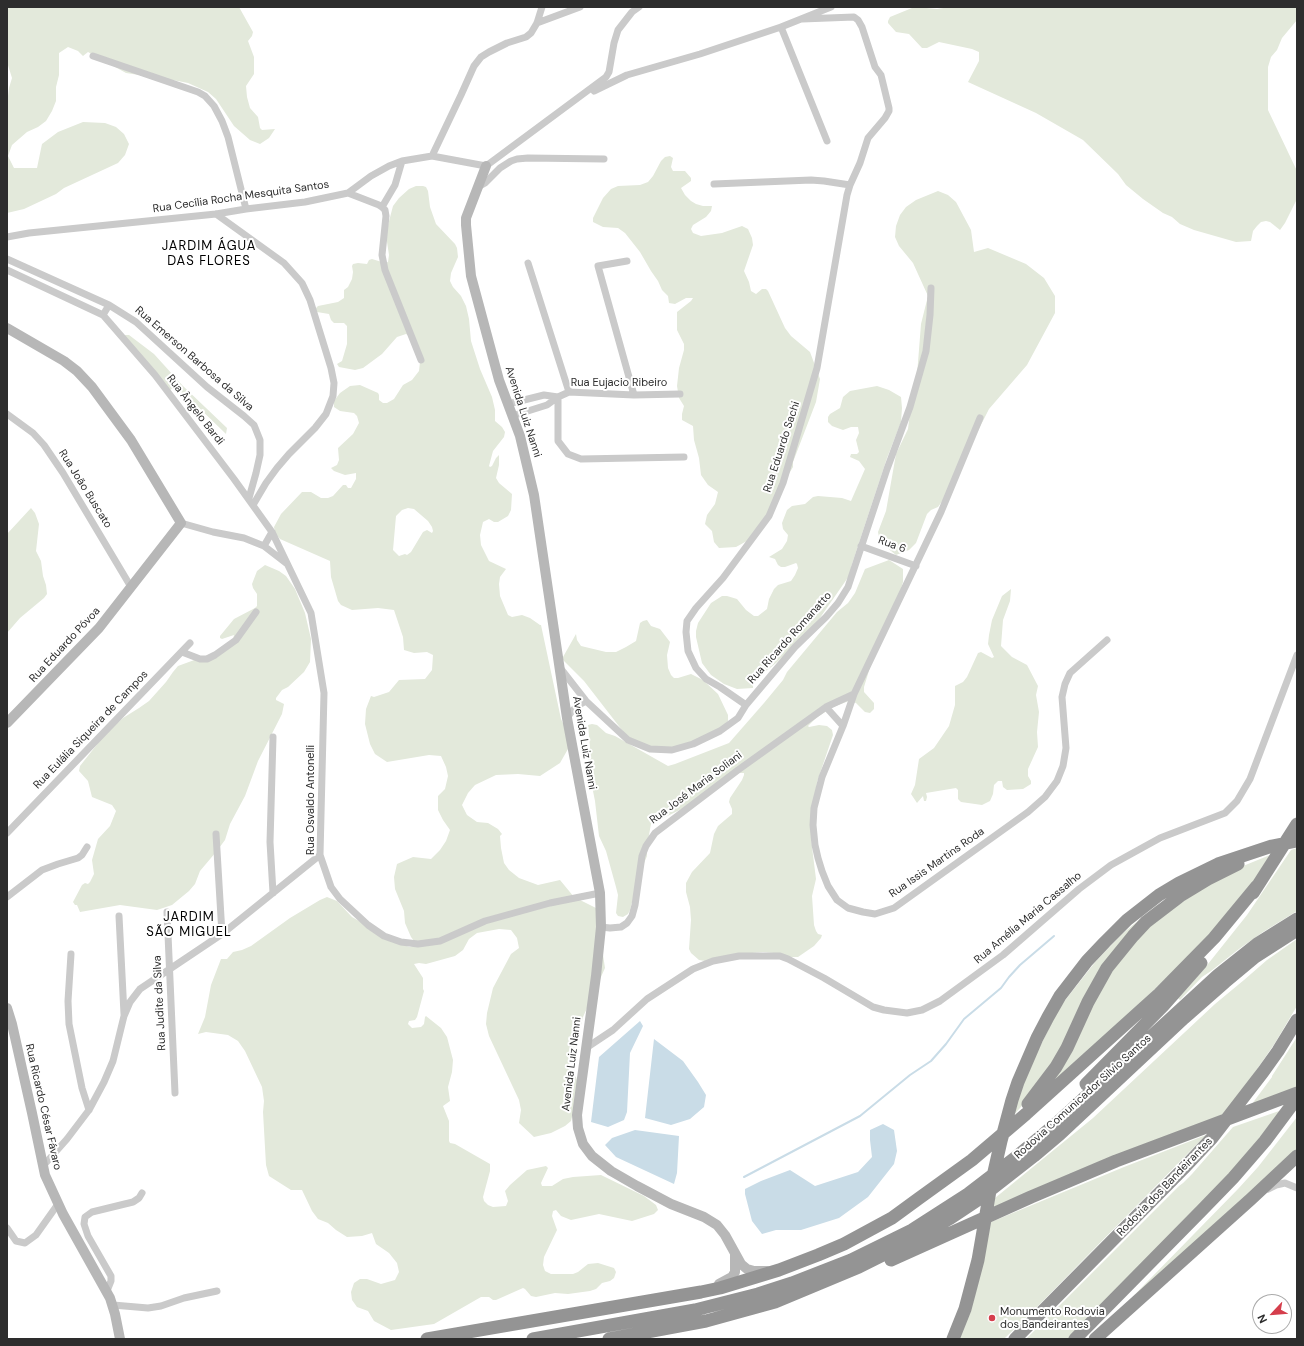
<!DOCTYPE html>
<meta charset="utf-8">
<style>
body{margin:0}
#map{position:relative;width:1304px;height:1346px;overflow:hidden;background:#fff;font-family:"DM Sans",sans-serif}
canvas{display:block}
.frame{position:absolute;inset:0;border:8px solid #2d2d2d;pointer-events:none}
.north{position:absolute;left:1252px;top:1294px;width:40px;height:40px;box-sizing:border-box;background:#fff;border:1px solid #ababab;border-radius:50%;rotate:244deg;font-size:11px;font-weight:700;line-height:16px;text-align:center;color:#2d2d2d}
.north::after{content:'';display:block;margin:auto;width:14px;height:18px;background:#d53e4c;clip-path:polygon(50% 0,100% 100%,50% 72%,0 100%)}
</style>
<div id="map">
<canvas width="1304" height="1346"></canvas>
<div class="frame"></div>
<div class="north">N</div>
</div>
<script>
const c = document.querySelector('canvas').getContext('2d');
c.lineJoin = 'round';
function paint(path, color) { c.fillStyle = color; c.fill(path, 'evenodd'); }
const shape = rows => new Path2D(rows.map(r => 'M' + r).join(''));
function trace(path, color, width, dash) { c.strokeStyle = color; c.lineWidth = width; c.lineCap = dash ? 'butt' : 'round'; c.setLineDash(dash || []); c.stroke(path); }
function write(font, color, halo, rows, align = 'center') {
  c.font = font + ' "DM Sans",sans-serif'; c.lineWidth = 4; c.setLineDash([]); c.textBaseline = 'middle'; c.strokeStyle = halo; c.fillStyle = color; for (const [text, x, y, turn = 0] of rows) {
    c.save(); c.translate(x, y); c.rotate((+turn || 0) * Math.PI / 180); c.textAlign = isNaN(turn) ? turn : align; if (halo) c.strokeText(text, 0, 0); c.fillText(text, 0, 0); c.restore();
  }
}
const green = shape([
 [7,7,239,7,253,32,252,36,248,41,254,57,254,74,246,86,247,97,250,108,258,117,260,128,262,130,275,129,269,138,260,144,250,140,234,126,216,99,208,92,188,83,178,81,126,73,88,52,83,56,78,51,68,47,59,53,59,75,56,87,56,101,52,111,46,121,38,127,27,132,12,145,8,156,14,168,37,168,42,144,58,132,83,122,105,123,116,127,124,134,129,144,125,155,118,163,64,188,56,194,24,209,7,213,7,104,9,88,12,78,7,62],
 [950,7,1297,7,1297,20,1282,38,1277,50,1271,57,1268,67,1268,110,1297,171,1297,199,1285,223,1280,230,1270,222,1266,221,1261,222,1257,226,1253,231,1251,241,1236,242,1194,230,1180,224,1172,217,1163,213,1143,199,1126,185,1118,174,1083,140,1036,113,968,82,979,61,979,52,972,49,939,42,927,48,922,48,909,34,896,32,888,23,888,21,890,17,912,8,926,8,937,9],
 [670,156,673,158,671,167,673,171,685,171,691,178,691,181,681,188,685,195,691,201,696,204,703,206,712,206,711,211,706,217,693,225,691,229,693,233,701,236,722,233,742,226,748,229,752,238,753,245,744,271,749,282,751,291,756,294,762,289,766,289,768,291,785,328,791,336,810,352,820,379,816,402,793,462,793,467,784,482,756,536,736,547,719,548,714,542,712,531,705,524,707,515,715,504,718,492,708,485,701,475,699,458,694,440,693,426,682,420,682,414,684,406,679,398,677,386,679,368,684,350,684,344,677,330,677,312,691,301,693,298,686,298,675,304,669,303,668,296,662,290,658,281,651,271,640,252,625,233,618,228,603,227,593,222,593,218,603,198,611,189,618,186,640,185,648,182,653,176,661,161,665,157],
 [416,186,423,186,426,187,428,191,430,207,436,224,455,244,457,248,458,257,451,273,450,281,453,287,461,296,466,306,469,319,471,341,480,369,492,397,495,410,495,421,502,427,505,432,504,437,493,451,489,466,490,467,492,466,496,458,499,455,499,465,496,478,499,483,512,494,511,510,508,516,498,522,494,522,489,519,483,522,480,535,481,545,489,561,506,569,500,577,499,584,500,596,508,615,512,617,522,615,530,618,540,625,541,625,561,719,572,742,560,763,540,776,518,774,496,775,475,785,468,793,462,805,467,815,477,822,488,823,498,829,502,834,500,836,501,848,504,863,509,870,519,878,538,885,560,880,574,897,596,908,605,968,583,1017,578,1038,571,1056,569,1066,569,1072,576,1077,578,1084,577,1096,571,1121,565,1126,551,1133,534,1137,519,1123,521,1110,519,1100,489,1036,486,1024,487,1013,493,988,511,954,519,948,517,938,511,930,499,929,477,933,469,939,463,950,455,956,426,964,419,963,414,964,423,978,423,989,424,991,417,1017,415,1020,409,1021,408,1024,412,1028,421,1027,424,1024,425,1017,426,1016,441,1028,447,1037,453,1060,452,1072,448,1087,450,1101,443,1106,449,1121,449,1141,450,1143,455,1144,490,1164,490,1171,483,1197,484,1201,488,1205,493,1207,506,1206,508,1201,505,1191,510,1185,527,1170,546,1166,548,1168,541,1183,542,1186,552,1186,563,1179,573,1177,601,1175,644,1196,656,1205,658,1210,654,1214,632,1221,599,1214,571,1220,561,1216,556,1210,553,1211,552,1216,557,1230,544,1257,543,1265,545,1271,551,1274,573,1274,578,1272,588,1264,598,1263,614,1268,616,1272,614,1278,610,1281,602,1283,596,1289,590,1291,568,1294,555,1293,536,1297,531,1296,525,1289,523,1288,496,1300,493,1300,489,1297,481,1297,434,1324,391,1330,374,1321,368,1311,357,1307,352,1300,351,1292,354,1283,360,1279,367,1279,381,1284,395,1280,399,1272,397,1263,389,1253,376,1244,372,1233,362,1236,347,1237,336,1230,328,1223,318,1219,312,1211,302,1190,291,1190,269,1176,266,1165,263,1112,264,1101,262,1087,245,1051,238,1041,228,1035,206,1032,198,1034,205,1017,211,985,221,959,227,959,233,952,242,950,251,946,290,918,320,900,327,897,337,901,352,917,397,943,410,947,418,946,411,937,405,923,404,911,395,889,394,877,397,864,413,857,431,859,440,850,446,841,450,830,443,820,438,810,438,796,445,789,448,776,446,767,441,756,429,755,387,762,375,754,370,744,365,724,366,709,371,696,374,697,389,692,399,680,425,679,432,670,433,655,427,652,414,653,404,650,403,637,394,610,378,608,352,610,341,605,338,601,331,577,330,561,280,539,275,533,274,527,281,514,302,492,311,492,321,498,328,498,333,496,343,485,346,485,348,488,351,488,356,479,356,473,345,475,334,471,331,468,337,465,339,460,338,448,353,434,359,423,357,416,354,413,340,411,334,407,334,401,340,393,350,386,360,385,378,393,379,395,379,400,383,403,387,403,394,399,403,385,412,380,419,371,420,362,413,338,406,334,397,337,382,354,363,368,355,370,339,367,337,364,342,361,347,344,347,326,344,323,334,323,331,320,329,314,317,312,315,309,318,306,338,302,344,298,344,290,348,287,352,279,353,272,352,266,353,264,358,263,367,264,369,260,372,259,385,263,388,262,389,255,387,242,387,229,393,206,399,198,409,189],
 [408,508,414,509,428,521,432,527,433,531,432,533,427,530,423,532,411,552,407,555,405,554,399,556,393,550,396,516,402,510],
 [938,191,948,195,956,202,971,230,974,252,988,248,1026,264,1044,278,1055,296,1055,313,1027,365,989,409,943,500,938,507,931,510,927,514,916,543,909,550,896,555,880,542,878,532,886,511,896,454,908,429,911,403,917,375,921,324,928,296,913,263,899,246,895,237,896,226,900,215,906,207,916,200],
 [122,335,129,335,154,354,183,386,227,428,226,434,193,402,175,387,168,391],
 [877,386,889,390,901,397,902,408,901,422,887,458,852,564,849,576,815,625,776,663,753,682,753,688,737,689,724,684,711,675,702,663,696,637,696,631,698,623,711,603,722,596,727,596,737,599,746,610,754,616,758,616,767,609,769,599,774,589,778,585,791,581,795,575,798,568,797,564,796,563,785,567,781,567,778,565,775,559,769,557,782,549,787,541,788,535,783,529,782,523,787,510,792,506,805,504,813,497,818,496,842,498,851,501,865,469,859,461,850,457,851,454,857,454,859,452,856,440,859,433,858,427,851,427,843,430,832,426,828,422,828,417,830,414,840,408,843,397,850,391],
 [31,508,35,513,39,524,36,551,41,561,43,576,46,585,47,594,44,598,20,618,7,633,7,534],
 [889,560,903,569,903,582,898,599,878,641,864,687,864,692,874,703,874,709,870,713,865,712,856,703,849,701,833,707,816,718,808,726,809,727,819,725,827,726,832,730,833,735,817,782,811,839,816,879,812,896,814,925,816,931,818,934,822,935,821,938,814,946,798,957,785,957,774,953,763,952,752,953,711,962,699,960,691,953,689,949,691,920,690,907,686,892,686,883,692,872,710,853,714,834,718,826,732,814,732,809,729,802,730,798,742,780,744,775,744,773,739,773,692,804,651,824,647,846,647,856,639,875,630,910,628,914,623,917,618,916,616,913,618,895,616,887,606,851,599,836,595,801,593,791,588,780,587,769,590,747,588,725,592,724,597,725,606,733,615,736,668,766,675,764,729,743,764,703,783,680,787,672,837,612,848,603,855,593,865,569],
 [265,565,279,571,286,576,295,589,305,613,311,639,310,662,304,672,288,687,282,690,276,698,276,700,284,704,282,714,258,761,245,796,230,824,225,840,216,852,200,871,195,884,189,891,172,905,157,910,120,905,80,912,77,905,75,905,73,902,82,885,85,883,88,884,90,882,94,874,92,860,98,839,110,826,116,811,112,805,92,797,88,781,79,771,80,766,106,733,123,718,139,708,149,701,166,682,173,672,178,666,216,652,233,639,234,635,222,639,220,638,220,636,234,619,255,608,257,606,257,594,253,588,252,584,257,571],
 [1011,589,1010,601,1003,620,1001,646,1012,657,1027,665,1038,686,1036,695,1039,712,1037,732,1038,747,1028,769,1028,776,1031,781,1031,784,1023,789,1007,790,1003,787,1002,781,998,781,994,785,993,794,990,801,982,805,961,802,958,799,958,790,956,788,926,793,927,797,926,801,924,801,923,796,917,803,911,794,915,785,919,759,934,748,949,726,955,705,955,686,963,682,967,677,978,653,981,652,992,658,994,657,988,644,989,635,992,620,1002,596],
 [647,620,651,626,660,629,670,642,667,655,668,668,671,675,674,678,678,678,691,674,703,680,718,694,728,715,728,721,723,727,705,739,668,750,644,745,634,741,625,734,584,681,563,660,563,657,576,634,577,640,581,646,606,652,616,652,626,647,636,641,640,623,643,621],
 [1297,848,1297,911,1263,932,1239,949,1211,971,1202,977,1180,1000,1178,998,1204,969,1247,915,1291,850],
 [1270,855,1253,882,1222,921,1189,956,1123,1020,1047,1089,1098,988,1148,925,1226,873],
 [1157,905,1159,908,1149,916,1027,1100,1013,1116,1027,1073,1059,1008,1096,961,1122,934],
 [1297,939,1297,1006,1275,1043,1249,1081,1219,1119,993,1209,995,1198,1093,1118,1215,1004,1244,980,1267,960],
 [1297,1037,1297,1086,1294,1090,1249,1108,1272,1077,1272,1076],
 [1282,1110,1246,1156,1069,1339,1026,1339,1179,1186,1183,1183,1192,1174,1233,1127],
 [1297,1117,1297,1152,1101,1329,1238,1189,1258,1167],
 [1206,1135,1037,1307,1004,1339,949,1339,991,1222,1124,1167]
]);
const water = shape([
 [640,1021,643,1026,630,1053,627,1112,624,1120,608,1127,591,1122,599,1057],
 [654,1039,683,1061,698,1082,706,1095,704,1107,690,1119,671,1125,645,1118],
 [883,1124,894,1130,897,1151,894,1164,868,1197,839,1218,801,1230,776,1230,762,1234,752,1221,745,1194,745,1189,761,1181,790,1170,815,1186,858,1172,872,1157,870,1140,870,1130],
 [635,1130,679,1136,677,1173,674,1184,616,1157,605,1145,612,1138]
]);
const stream = shape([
 [744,1177,860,1116,910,1075,931,1061,946,1044,964,1019,1001,988,1009,977,1020,965,1054,936]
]);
const street = shape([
 [537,23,580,7],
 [781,27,827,141],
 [93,56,198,92,205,96,214,106,222,121,228,137,246,209],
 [594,91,627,75,700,54,781,27,831,7],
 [432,156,461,95,474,66,481,57,489,52,507,43,526,37,531,33,537,23,542,7],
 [714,184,811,180,824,181,850,185],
 [478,187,485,183,500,168,511,161,517,159,528,158,604,159],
 [348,193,379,205,382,207,385,210,386,216,382,255,385,270,421,360],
 [382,207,395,185,402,161],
 [216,214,284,263,302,283,310,300,331,368,334,383,333,396,326,414,315,428,289,454,277,468,266,483,253,505],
 [7,237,29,233,216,214,246,209,305,202,348,193,371,176,389,166,402,161,432,156,486,166,606,77,609,72,614,43,618,30,632,12,639,7],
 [7,259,109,305,136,322,207,387,244,416,254,425,260,440,260,455,256,473,249,498],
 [627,261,598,266,634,395],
 [528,263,569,392],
 [7,270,103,315],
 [109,305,103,315,155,375,234,479,272,532,311,613,324,693,320,855,331,887,340,899,368,925,384,936,401,942,418,944,440,941,485,921,550,903,600,893],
 [558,397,558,441,568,454,581,459,684,457],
 [508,404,544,395,558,397],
 [7,414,33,433,44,445,63,473,131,587],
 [512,416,547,405,558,397,569,392,634,395,680,394],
 [181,523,213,532,244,538,264,546,286,563],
 [264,546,272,532],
 [861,546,916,566],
 [182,652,200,659,207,659,215,655,236,640,256,612],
 [561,669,586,701,628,740,650,749,672,750,693,744,720,731,738,718,746,705,795,647,826,617,838,603,848,587,887,469,910,407,926,351,930,315,931,288],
 [746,705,720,687,706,679,696,668,688,651,686,632,687,621,696,608,723,578,769,516,783,483,817,368,847,195,850,185,860,163,868,138,885,118,889,111,889,108,881,75,875,67,862,27,858,20,854,17,802,19],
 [826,707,843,726,822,777,814,808,813,825,815,845,818,858,822,871,828,886,837,900,848,908,863,912,875,914,894,908,1028,812,1045,797,1057,781,1063,766,1066,748,1062,697,1065,684,1070,673,1107,640],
 [567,718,572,711,579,705,586,701],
 [843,726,854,694],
 [7,833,190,643],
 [216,834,222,934],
 [273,893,270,842,273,737],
 [7,897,42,870,58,864,78,858,82,855,87,847],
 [167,912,175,1093],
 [119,916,124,1014],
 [601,927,610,928,621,927,627,923,632,916,635,905,642,856,646,846,655,833,738,770,826,707,854,694,941,512,980,418],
 [71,954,68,1001,69,1024,82,1088,89,1110],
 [586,1048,613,1030,647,999,693,969,713,961,739,956,780,956,788,959,824,978,873,1007,884,1010,907,1013,922,1010,940,1001,1003,955,1079,889,1111,865,1160,838,1225,813,1237,801,1250,779,1297,655],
 [43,1166,67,1139,89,1110,104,1082,113,1061,124,1016,130,1002,140,989,222,934,320,855],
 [1268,1189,1276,1185,1285,1183,1297,1188],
 [7,1228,16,1241,25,1243,36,1235,58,1204],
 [107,1291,111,1281,111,1276,88,1236,84,1224,85,1217,92,1212,133,1202,139,1198,142,1193],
 [113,1305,148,1308,161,1306,184,1298,217,1291]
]);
const secondary = shape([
 [486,166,466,218,466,225,471,276,499,380,520,436,534,495,567,718,600,893,601,927,596,976,577,1115,578,1128,583,1144,592,1156,611,1171,637,1186,671,1204,704,1217,717,1225,725,1235,741,1264,747,1269,754,1271,767,1271],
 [7,328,64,361,77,371,92,387,131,440,181,523,99,628,7,723],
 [7,1008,12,1024,32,1113,45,1175,63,1214,110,1298,115,1314,120,1339],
 [719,1284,732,1277,735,1272,735,1255]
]);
const highway = shape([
 [1253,893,1297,824],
 [1086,1084,1163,1006,1201,963],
 [1028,1104,1056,1067,1067,1048,1088,1002,1107,968,1133,936,1146,922,1180,896,1208,879,1238,864],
 [891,1260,1031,1197,1116,1161,1297,1093],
 [427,1339,701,1292,720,1288,779,1270,818,1255,844,1244,892,1218,918,1199,972,1160,1026,1114,1159,994,1214,938,1257,886],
 [533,1339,695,1310,758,1294,792,1283,851,1260,912,1230,968,1194,1015,1158,1058,1122,1218,975,1257,944,1297,919],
 [609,1339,706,1321,775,1302,859,1267,917,1238,949,1219,979,1199,1034,1156,1060,1134,1184,1018,1225,982,1255,957,1297,930],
 [953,1339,965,1309,978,1260,991,1185,1001,1141,1012,1100,1018,1082,1037,1038,1048,1017,1060,996,1087,961,1105,942,1127,920,1159,895,1179,883,1218,864,1272,846,1297,841],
 [1015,1339,1183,1169,1212,1138,1263,1072,1278,1051,1297,1020],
 [1075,1339,1202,1210,1233,1178,1265,1141,1297,1098],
 [1095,1339,1251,1199,1297,1156]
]);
const markers = [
 [992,1318,4,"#d53e4c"]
];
const streetNames = [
 ["Rua Cecília Rocha Mesquita Santos",241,197,-8],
 ["Rua Emerson Barbosa da Silva",194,359,41],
 ["Rua Eujacio Ribeiro",619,383],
 ["Rua Ângelo Bardi",195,410,52],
 ["Avenida Luiz Nanni",523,412,72],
 ["Rua Eduardo Sachi",782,447,-72],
 ["Rua João Buscato",85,489,58],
 ["Rua 6",892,545,20],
 ["Rua Ricardo Romanatto",790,638,-48],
 ["Rua Eduardo Póvoa",65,645,-47],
 ["Rua Eulália Siqueira de Campos",91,730,-46],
 ["Avenida Luiz Nanni",584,743,80],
 ["Rua José Maria Soliani",696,788,-37],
 ["Rua Osvaldo Antonelli",311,800,-90],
 ["Rua Issis Martins Roda",937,863,-35],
 ["Rua Amélia Maria Cassalho",1028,918,-40],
 ["Rua Judite da Silva",160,1003,-93],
 ["Avenida Luiz Nanni",572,1064,-83],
 ["Rodovia Comunicador Silvio Santos",1083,1097,-42],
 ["Rua Ricardo César Fávaro",43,1107,77],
 ["Rodovia dos Bandeirantes",1165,1187,-46]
];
const poiNames = [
 ["Monumento Rodovia",1000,1312],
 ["dos Bandeirantes",1000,1325]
];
const quarterNames = [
 ["JARDIM ÁGUA",209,247],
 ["DAS FLORES",209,262],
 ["JARDIM",189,918],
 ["SÃO MIGUEL",189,933]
];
paint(green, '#e3e9db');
paint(water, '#c9dce7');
trace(stream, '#c9dce7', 2);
trace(street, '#cacaca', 7);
trace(secondary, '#b7b7b7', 10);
trace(highway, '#949494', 13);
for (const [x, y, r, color] of markers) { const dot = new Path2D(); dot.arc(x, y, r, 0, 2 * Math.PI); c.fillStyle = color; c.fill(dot); trace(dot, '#fff', 1.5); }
write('11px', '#2d2d2d', '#fff', streetNames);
write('11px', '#2d2d2d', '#fff', poiNames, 'left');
c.letterSpacing = '1px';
write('13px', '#000', '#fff', quarterNames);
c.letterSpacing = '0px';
</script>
